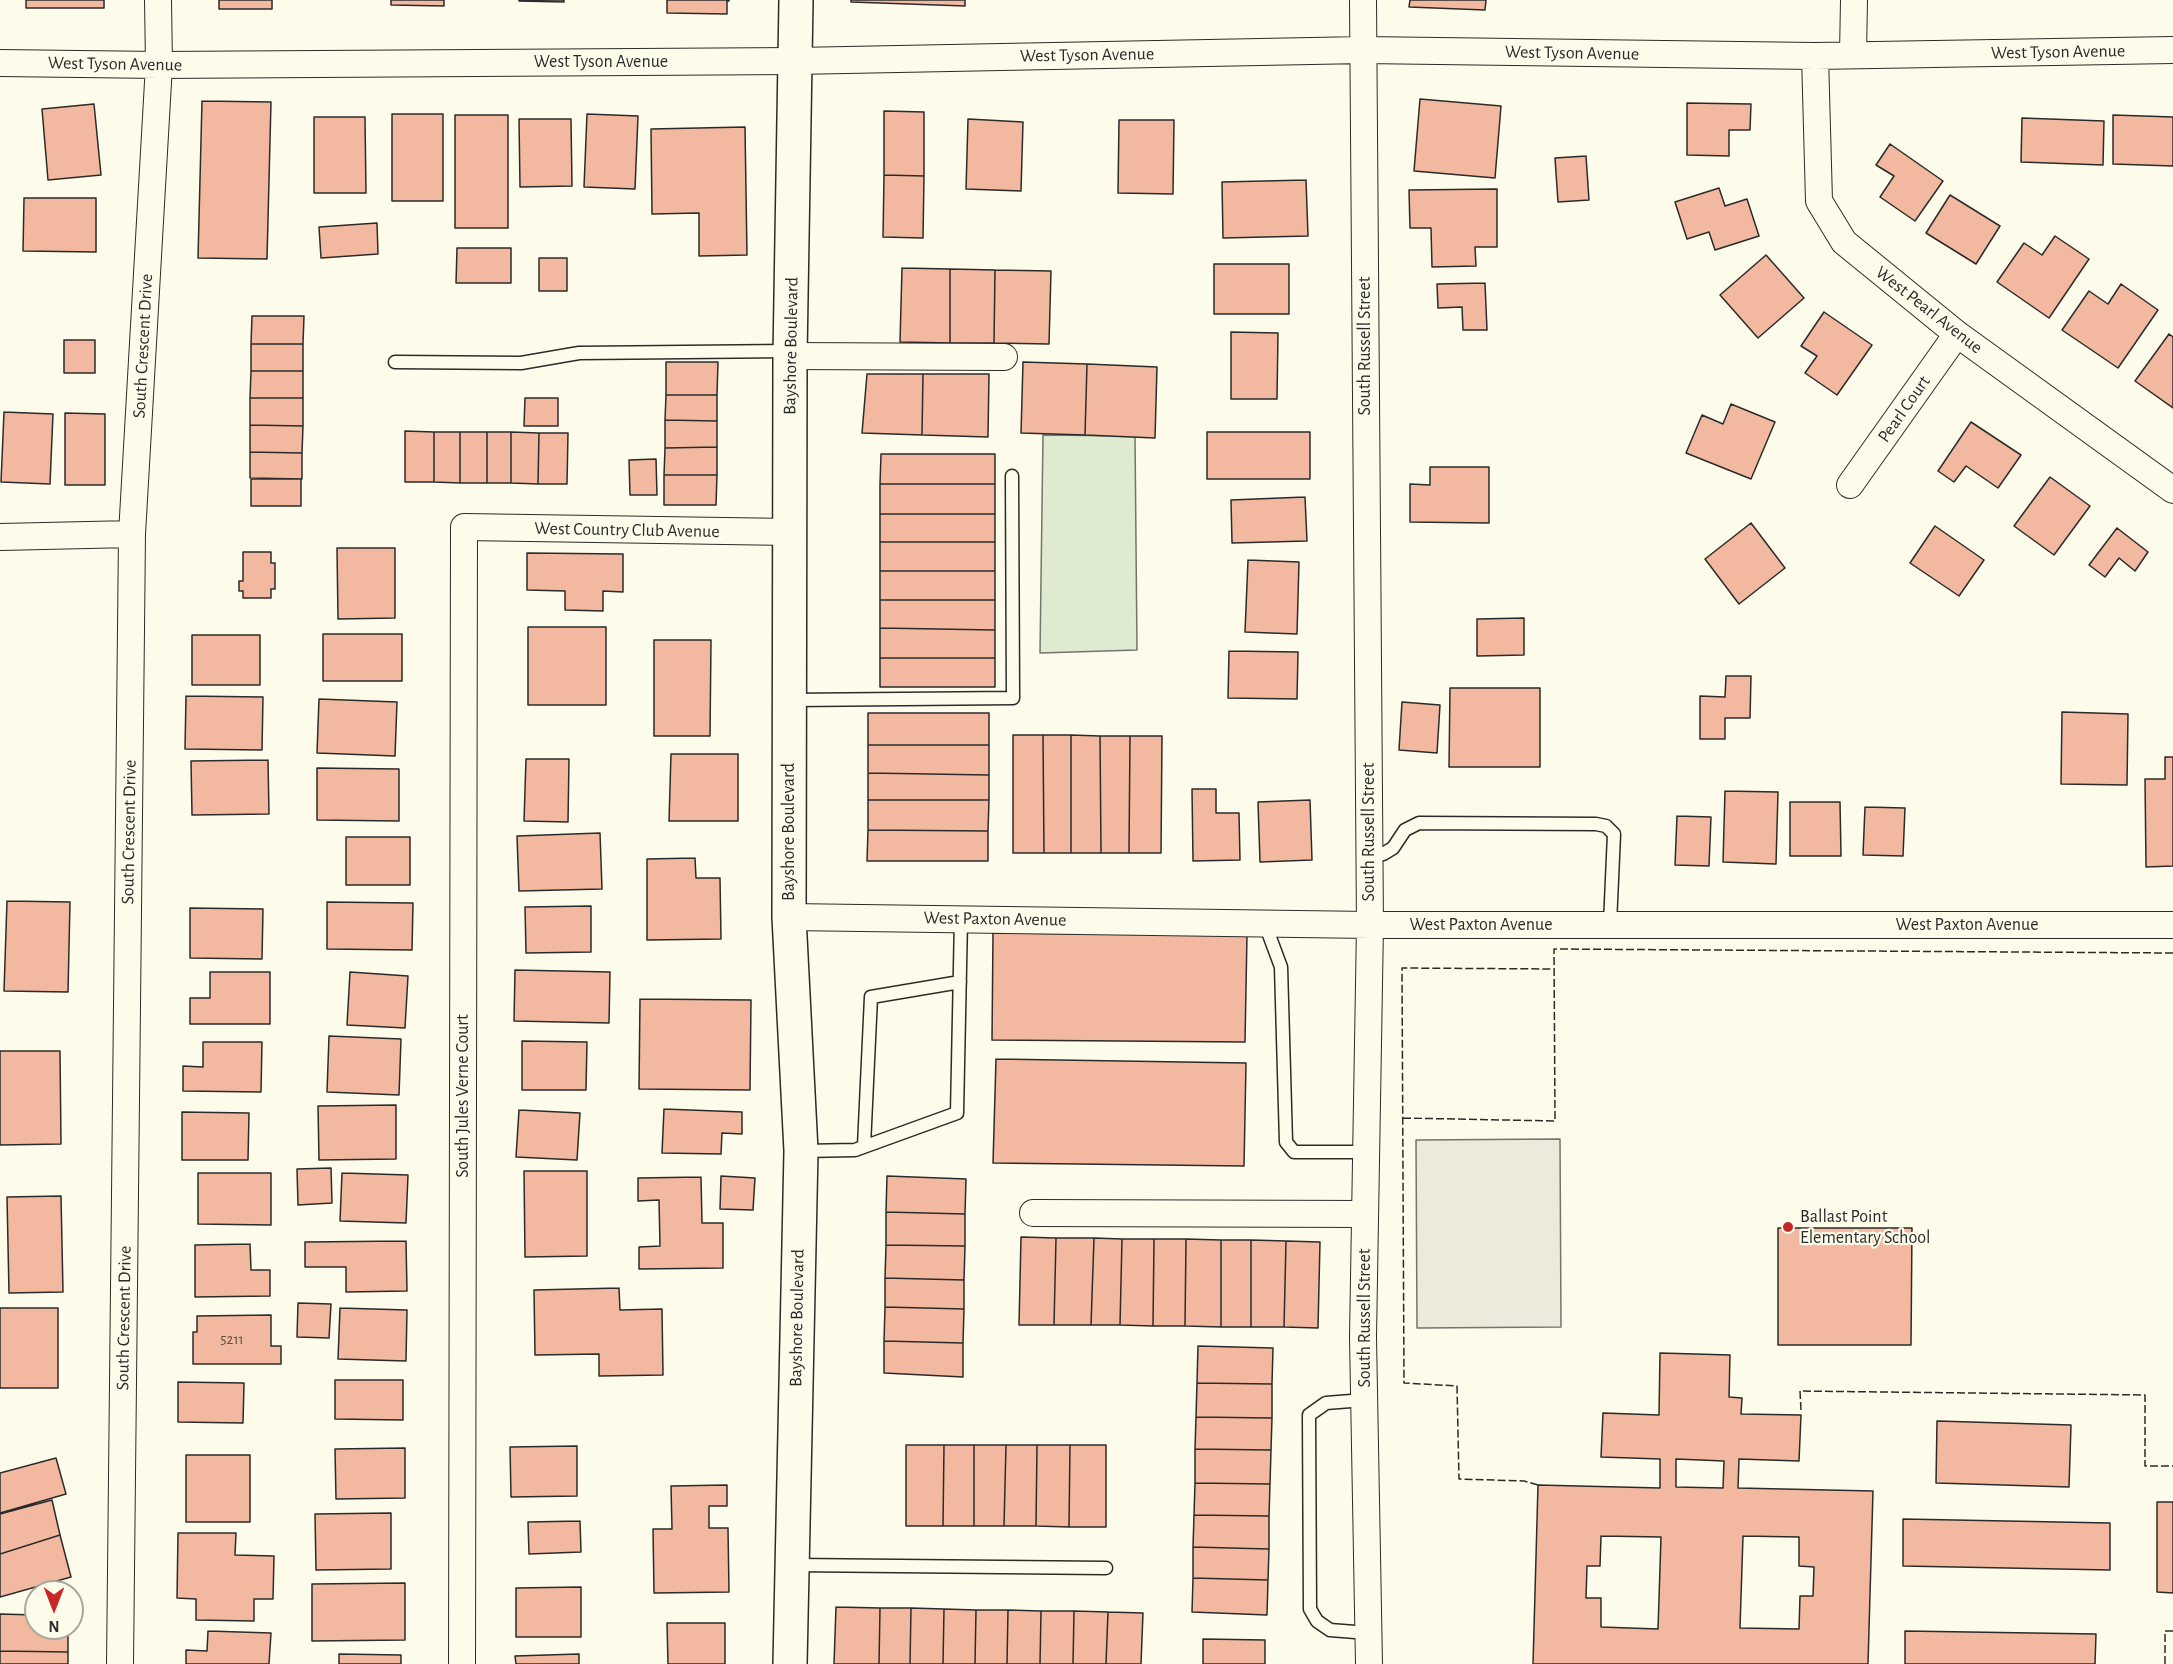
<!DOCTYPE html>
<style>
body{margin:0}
#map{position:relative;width:2173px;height:1664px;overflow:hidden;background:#fdfbea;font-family:"Alegreya Sans",sans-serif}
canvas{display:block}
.north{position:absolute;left:24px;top:1580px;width:60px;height:60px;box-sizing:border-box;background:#fdfbea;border:2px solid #a9a89e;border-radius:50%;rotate:180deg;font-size:16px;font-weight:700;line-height:24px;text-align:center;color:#2b2b2b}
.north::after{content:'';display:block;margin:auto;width:21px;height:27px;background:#c62828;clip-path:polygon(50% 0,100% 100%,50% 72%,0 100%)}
</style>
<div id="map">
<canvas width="2173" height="1664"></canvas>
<div class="north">N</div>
</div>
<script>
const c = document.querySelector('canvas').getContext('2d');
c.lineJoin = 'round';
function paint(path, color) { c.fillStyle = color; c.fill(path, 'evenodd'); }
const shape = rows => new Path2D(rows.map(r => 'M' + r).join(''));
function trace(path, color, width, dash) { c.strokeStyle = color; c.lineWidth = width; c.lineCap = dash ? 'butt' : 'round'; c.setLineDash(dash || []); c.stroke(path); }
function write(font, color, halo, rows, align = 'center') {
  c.font = font + ' "Alegreya Sans",sans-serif'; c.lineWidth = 4.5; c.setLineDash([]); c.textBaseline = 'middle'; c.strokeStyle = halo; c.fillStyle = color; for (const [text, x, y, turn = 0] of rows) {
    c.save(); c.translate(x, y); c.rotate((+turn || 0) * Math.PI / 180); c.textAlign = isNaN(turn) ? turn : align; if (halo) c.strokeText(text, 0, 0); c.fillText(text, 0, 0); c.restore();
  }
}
const green = shape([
 [1043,435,1135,436,1137,650,1040,653,1043,435]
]);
const parking = shape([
 [1560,1139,1561,1327,1417,1328,1416,1140,1560,1139]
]);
const building = shape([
 [26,0,104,0,104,8,26,8,26,0],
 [219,0,272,0,272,9,219,9,219,0],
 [391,0,444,0,444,6,391,5,391,0],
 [519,0,564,0,564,2,519,1,519,0],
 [667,0,729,0,729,1,727,1,727,14,667,13,667,0],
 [851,0,965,0,965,6,851,2,851,0],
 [1410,0,1486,0,1485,10,1409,7,1410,0],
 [1420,99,1501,106,1495,178,1414,171,1420,99],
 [202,101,271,102,267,259,198,258,202,101],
 [1687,103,1751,104,1750,130,1729,130,1729,156,1687,155,1687,103],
 [94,104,101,175,48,180,42,109,94,104],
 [884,111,924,112,924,176,884,175,884,111],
 [392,114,443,114,443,201,392,201,392,114],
 [587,114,638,116,635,189,584,187,587,114],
 [455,115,508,115,508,228,455,228,455,115],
 [2113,115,2173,117,2173,166,2113,164,2113,115],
 [314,117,365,117,366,193,314,193,314,117],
 [2022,118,2104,121,2103,165,2021,162,2022,118],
 [519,119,571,119,572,186,520,187,519,119],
 [968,119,1023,122,1021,191,966,189,968,119],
 [1119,120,1174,120,1173,194,1118,193,1119,120],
 [745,127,747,255,699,256,699,213,652,214,651,129,745,127],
 [1890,144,1943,181,1915,221,1880,197,1894,176,1876,165,1890,144],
 [1586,156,1589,200,1558,202,1555,158,1586,156],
 [884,175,924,176,923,238,883,237,884,175],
 [1306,180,1308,236,1223,238,1222,182,1306,180],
 [1719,188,1725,206,1747,199,1759,236,1715,250,1709,232,1687,239,1675,202,1719,188],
 [1497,189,1497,247,1475,247,1476,266,1432,267,1431,228,1410,228,1409,190,1497,189],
 [1950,195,2000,226,1976,264,1926,233,1950,195],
 [24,198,96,198,96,252,23,251,24,198],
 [377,223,378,254,321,258,319,227,377,223],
 [2055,236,2089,259,2049,318,1997,282,2024,243,2042,255,2055,236],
 [457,248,511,248,511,283,456,283,457,248],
 [1766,255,1804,298,1758,338,1720,295,1766,255],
 [539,258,567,258,567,291,539,291,539,258],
 [1214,264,1289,264,1289,314,1214,314,1214,264],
 [902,268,950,269,950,343,900,342,902,268],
 [950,269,995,270,994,343,950,343,950,269],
 [995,270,1051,271,1049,344,994,343,995,270],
 [1485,283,1487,330,1463,330,1462,307,1438,308,1437,284,1485,283],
 [2121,284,2158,310,2118,368,2062,330,2089,291,2108,304,2121,284],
 [1824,312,1872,345,1837,395,1805,373,1817,356,1801,346,1824,312],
 [252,316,304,316,303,344,251,344,252,316],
 [1231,332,1278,333,1277,399,1231,399,1231,332],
 [2169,334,2173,337,2173,408,2135,381,2169,334],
 [64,340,95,340,95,373,64,373,64,340],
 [251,344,303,344,303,371,251,371,251,344],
 [666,362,718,362,717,395,666,395,666,362],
 [1023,362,1087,364,1085,435,1021,433,1023,362],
 [1087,364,1157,367,1155,438,1085,435,1087,364],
 [251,371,303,371,303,398,250,398,251,371],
 [867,374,923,374,922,435,862,433,867,374],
 [923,374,989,374,988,437,922,435,923,374],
 [666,395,717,395,717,421,665,420,666,395],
 [250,398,303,398,303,426,250,425,250,398],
 [525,398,558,398,558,426,524,426,525,398],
 [1731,404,1775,422,1751,479,1686,453,1702,415,1723,424,1731,404],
 [4,412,53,414,50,484,1,482,4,412],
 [65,413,105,414,105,485,65,485,65,413],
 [665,420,717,421,717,447,665,448,665,420],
 [1971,422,2021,455,1998,488,1966,466,1954,482,1938,471,1971,422],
 [250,425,303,426,302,453,250,452,250,425],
 [405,431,434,432,434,482,405,482,405,431],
 [434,432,460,432,460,483,434,482,434,432],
 [460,432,487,432,487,483,460,483,460,432],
 [487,432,511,432,511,483,487,483,487,432],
 [511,432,539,433,538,484,511,483,511,432],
 [1207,432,1310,432,1310,479,1207,479,1207,432],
 [539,433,568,433,567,484,538,484,539,433],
 [717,447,717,475,664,475,665,448,717,447],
 [250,452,302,453,302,479,250,478,250,452],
 [881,454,995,454,995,484,880,484,881,454],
 [656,459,657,495,630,495,629,460,656,459],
 [1430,467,1489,467,1489,523,1410,522,1410,484,1430,485,1430,467],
 [664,475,717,475,716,505,664,505,664,475],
 [2050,477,2090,506,2054,555,2014,526,2050,477],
 [251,479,301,479,301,506,251,506,251,479],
 [880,484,995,484,995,514,880,514,880,484],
 [1305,497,1307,541,1232,543,1231,500,1305,497],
 [880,514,995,514,995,542,880,542,880,514],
 [1751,523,1785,568,1739,604,1705,559,1751,523],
 [1935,526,1984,560,1959,596,1910,563,1935,526],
 [2117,528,2148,552,2135,571,2119,558,2105,577,2089,565,2117,528],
 [880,542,995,542,995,571,880,571,880,542],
 [337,548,395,548,395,618,338,619,337,548],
 [243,552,271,552,271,563,275,563,275,589,271,589,271,598,243,598,243,591,239,591,239,581,243,581,243,552],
 [527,553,623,554,623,592,603,591,603,611,565,610,565,591,527,590,527,553],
 [1248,560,1299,562,1297,634,1245,632,1248,560],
 [880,571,995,571,995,600,880,600,880,571],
 [880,600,995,600,995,630,880,628,880,600],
 [1524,618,1524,655,1477,656,1477,619,1524,618],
 [528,627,606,627,606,705,528,705,528,627],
 [880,628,995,630,995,658,880,658,880,628],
 [323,634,402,634,402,681,323,681,323,634],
 [192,635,260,635,260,685,192,685,192,635],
 [654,640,711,640,710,736,654,736,654,640],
 [1229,651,1298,652,1297,699,1228,698,1229,651],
 [880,658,995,658,995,687,880,687,880,658],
 [1726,676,1751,676,1750,718,1725,718,1725,739,1700,739,1700,696,1725,697,1726,676],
 [1450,688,1540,688,1540,767,1449,767,1450,688],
 [186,696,263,697,262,750,185,749,186,696],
 [319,699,397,702,395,756,317,753,319,699],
 [1402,702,1440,705,1437,753,1399,750,1402,702],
 [2062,712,2128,714,2127,785,2061,784,2062,712],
 [868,713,989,713,989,745,868,745,868,713],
 [1013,735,1043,735,1044,853,1013,853,1013,735],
 [1043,735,1071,735,1071,853,1044,853,1043,735],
 [1071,735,1100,736,1101,853,1071,853,1071,735],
 [1100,736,1130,736,1129,853,1101,853,1100,736],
 [1130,736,1162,736,1161,853,1129,853,1130,736],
 [868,745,989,745,989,775,868,773,868,745],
 [671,754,738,754,738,821,669,821,671,754],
 [2165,757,2173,757,2173,866,2146,867,2145,779,2165,779,2165,757],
 [526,759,569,759,568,822,524,821,526,759],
 [268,760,269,814,192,815,191,761,268,760],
 [317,768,399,769,399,821,317,820,317,768],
 [868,773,989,775,989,800,868,800,868,773],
 [1192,789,1216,789,1216,813,1239,813,1240,860,1193,861,1192,789],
 [1725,791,1778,792,1776,864,1723,862,1725,791],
 [868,800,989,800,988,831,868,830,868,800],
 [1310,800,1312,860,1260,862,1258,802,1310,800],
 [1790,802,1840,802,1841,856,1790,856,1790,802],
 [1865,807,1905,808,1903,856,1863,855,1865,807],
 [1677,816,1711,817,1709,866,1675,865,1677,816],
 [868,830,988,831,988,861,867,861,868,830],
 [600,833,602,889,519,891,517,836,600,833],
 [346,837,410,837,410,885,346,885,346,837],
 [695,858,696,878,720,878,721,939,647,940,647,859,695,858],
 [7,901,70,902,68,992,4,991,7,901],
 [327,902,413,903,412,950,327,949,327,902],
 [591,906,591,952,526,953,525,907,591,906],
 [190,908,263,909,262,959,190,958,190,908],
 [993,933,1247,935,1245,1042,992,1040,993,933],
 [515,970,610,972,609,1023,514,1021,515,970],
 [210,972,270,972,270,1024,190,1024,190,998,210,998,210,972],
 [350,972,408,976,405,1028,347,1025,350,972],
 [640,999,751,1000,750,1090,639,1089,640,999],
 [329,1036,401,1039,399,1095,327,1092,329,1036],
 [522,1041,587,1042,586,1090,522,1090,522,1041],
 [203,1042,262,1042,261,1092,183,1091,183,1066,203,1067,203,1042],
 [0,1051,60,1051,61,1144,0,1145,0,1051],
 [996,1059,1246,1063,1244,1166,993,1163,996,1059],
 [396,1105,396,1159,319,1160,318,1106,396,1105],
 [664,1109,742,1112,742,1134,722,1133,721,1154,662,1153,664,1109],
 [519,1110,580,1113,577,1160,516,1157,519,1110],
 [182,1112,249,1113,248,1160,182,1160,182,1112],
 [331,1168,332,1203,298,1205,297,1169,331,1168],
 [524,1171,587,1171,587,1256,525,1257,524,1171],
 [198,1173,271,1173,271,1225,198,1224,198,1173],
 [342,1173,408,1175,406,1223,340,1221,342,1173],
 [721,1176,755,1178,753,1210,720,1209,721,1176],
 [887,1176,966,1179,965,1214,886,1212,887,1176],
 [701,1177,702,1223,723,1223,723,1268,639,1269,639,1247,660,1246,659,1200,638,1201,638,1178,701,1177],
 [61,1196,63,1292,9,1293,7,1197,61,1196],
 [886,1212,965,1214,965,1246,886,1245,886,1212],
 [1778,1228,1912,1228,1911,1345,1778,1345,1778,1228],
 [1021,1237,1056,1238,1054,1325,1019,1325,1021,1237],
 [1056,1238,1094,1238,1091,1325,1054,1325,1056,1238],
 [1094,1238,1122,1239,1120,1325,1091,1325,1094,1238],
 [1122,1239,1154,1239,1153,1326,1120,1325,1122,1239],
 [1154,1239,1186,1239,1185,1326,1153,1326,1154,1239],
 [1186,1239,1221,1240,1221,1327,1185,1326,1186,1239],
 [1221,1240,1251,1240,1251,1327,1221,1327,1221,1240],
 [1251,1240,1286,1241,1284,1327,1251,1327,1251,1240],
 [406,1241,407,1291,346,1292,346,1267,305,1267,305,1242,406,1241],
 [1286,1241,1320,1242,1318,1328,1284,1327,1286,1241],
 [250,1244,251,1270,270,1270,270,1296,195,1297,195,1245,250,1244],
 [886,1245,965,1246,964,1280,885,1278,886,1245],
 [885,1278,964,1280,964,1309,885,1307,885,1278],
 [619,1288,620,1310,662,1309,663,1375,599,1376,599,1354,535,1355,534,1290,619,1288],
 [298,1303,331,1304,329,1338,297,1337,298,1303],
 [885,1307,964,1309,963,1343,884,1341,885,1307],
 [0,1308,58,1308,58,1388,0,1388,0,1308],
 [340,1308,407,1310,406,1361,338,1359,340,1308],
 [271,1315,271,1346,281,1346,281,1364,193,1364,193,1332,197,1332,197,1316,271,1315],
 [884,1341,963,1343,963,1377,884,1373,884,1341],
 [1198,1346,1273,1348,1272,1384,1197,1383,1198,1346],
 [1660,1353,1730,1355,1729,1397,1742,1398,1741,1414,1801,1415,1799,1461,1739,1459,1738,1488,1873,1491,1868,1664,1533,1664,1538,1485,1660,1488,1660,1459,1601,1457,1603,1413,1659,1415,1660,1353],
 [1676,1459,1724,1461,1723,1488,1676,1487,1676,1459],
 [1601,1536,1661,1537,1658,1629,1601,1627,1601,1598,1586,1598,1587,1566,1600,1566,1601,1536],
 [1743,1536,1799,1537,1799,1566,1814,1567,1813,1596,1800,1596,1799,1629,1740,1628,1743,1536],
 [335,1380,403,1380,403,1420,335,1419,335,1380],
 [178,1382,244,1383,243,1423,178,1422,178,1382],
 [1197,1383,1272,1384,1272,1418,1196,1417,1197,1383],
 [1196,1417,1272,1418,1271,1450,1195,1449,1196,1417],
 [1937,1421,2071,1425,2069,1487,1936,1483,1937,1421],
 [906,1445,944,1445,943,1526,906,1526,906,1445],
 [944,1445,974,1445,974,1526,943,1526,944,1445],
 [974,1445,1006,1445,1004,1526,974,1526,974,1445],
 [1006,1445,1037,1445,1036,1526,1004,1526,1006,1445],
 [1037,1445,1070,1445,1069,1527,1036,1526,1037,1445],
 [1070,1445,1106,1445,1106,1527,1069,1527,1070,1445],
 [577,1446,577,1496,511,1497,510,1447,577,1446],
 [405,1448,405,1498,336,1499,335,1449,405,1448],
 [1195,1449,1271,1450,1270,1484,1195,1483,1195,1449],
 [186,1455,250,1455,250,1522,186,1522,186,1455],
 [56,1458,66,1494,0,1513,0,1473,56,1458],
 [1195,1483,1270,1484,1269,1516,1194,1515,1195,1483],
 [727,1485,727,1506,709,1506,709,1528,728,1528,729,1592,654,1593,653,1529,672,1529,671,1486,727,1485],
 [52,1500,60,1535,0,1554,0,1514,52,1500],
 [2157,1502,2173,1502,2173,1593,2157,1592,2157,1502],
 [391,1513,391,1569,316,1570,315,1514,391,1513],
 [1194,1515,1269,1516,1269,1549,1193,1547,1194,1515],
 [1903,1519,2110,1523,2110,1570,1903,1566,1903,1519],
 [580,1521,581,1552,529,1554,528,1522,580,1521],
 [178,1533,236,1533,235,1555,274,1556,273,1599,254,1599,254,1621,196,1620,196,1599,177,1598,178,1533],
 [60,1535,71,1577,0,1597,0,1554,60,1535],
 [1193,1547,1269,1549,1268,1580,1193,1578,1193,1547],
 [1193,1578,1268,1580,1267,1615,1192,1612,1193,1578],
 [405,1583,405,1640,312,1641,312,1584,405,1583],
 [581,1587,581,1637,516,1637,516,1588,581,1587],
 [836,1607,880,1608,879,1664,834,1664,836,1607],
 [880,1608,911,1608,910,1664,879,1664,880,1608],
 [911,1608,944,1609,943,1664,910,1664,911,1608],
 [944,1609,976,1610,975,1664,943,1664,944,1609],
 [976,1610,1008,1610,1007,1664,975,1664,976,1610],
 [1008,1610,1041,1611,1040,1664,1007,1664,1008,1610],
 [1041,1611,1074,1611,1073,1664,1040,1664,1041,1611],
 [1074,1611,1108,1612,1106,1664,1073,1664,1074,1611],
 [1108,1612,1143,1613,1141,1664,1106,1664,1108,1612],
 [0,1614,36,1615,36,1628,68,1628,68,1652,0,1651,0,1614],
 [667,1623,725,1623,725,1664,668,1664,667,1623],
 [208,1631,271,1633,269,1664,186,1664,186,1650,207,1651,208,1631],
 [1905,1631,2096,1634,2095,1664,1905,1664,1905,1631],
 [1203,1639,1265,1640,1265,1664,1203,1664,1203,1639],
 [0,1651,68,1652,68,1664,0,1664,0,1651],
 [339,1654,401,1655,401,1664,339,1664,339,1654],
 [579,1654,579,1664,516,1664,515,1656,579,1654]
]);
const lane = shape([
 [395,362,521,363,579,353,790,351],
 [791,700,1013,698,1012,476],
 [1370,855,1383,854,1393,848,1405,830,1419,823,1596,824,1606,826,1614,834,1610,924],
 [1265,924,1281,967,1286,1142,1294,1152,1366,1152],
 [864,1146,871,997,960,982],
 [802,1151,855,1150,957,1113,961,919],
 [1364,1400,1326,1403,1309,1415,1310,1609,1317,1621,1330,1630,1368,1633],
 [793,1565,1106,1568]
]);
const street = shape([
 [1363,0,1370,925,1363,1337,1369,1664],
 [1853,55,1854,0],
 [1815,56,1819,201,1844,242,1957,334,2173,490],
 [0,63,159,65,795,61,1363,50,1815,56,2173,50],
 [790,356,1004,357],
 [1850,485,1957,334],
 [0,537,132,534],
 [789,917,1370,925,2173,925],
 [1033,1213,1365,1214],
 [120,1664,132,534,159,65,158,0],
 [462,1664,464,527,790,532]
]);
const secondary = shape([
 [790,1664,801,1151,789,917,790,356,796,0]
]);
const fence = shape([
 [1403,1118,1555,1121,1554,949,2173,953],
 [1801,1410,1800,1391,2145,1395,2145,1466,2173,1466],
 [1538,1485,1524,1481,1459,1479,1457,1386,1404,1383,1402,968,1554,969],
 [2165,1664,2165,1631,2173,1631]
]);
const markers = [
 [1788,1227,6,"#c62828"]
];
const numberNames = [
 ["5211",232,1339]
];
const streetNames = [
 ["West Tyson Avenue",2058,52,-1],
 ["West Tyson Avenue",1572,53,1],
 ["West Tyson Avenue",1087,55,-1],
 ["West Tyson Avenue",601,62],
 ["West Tyson Avenue",115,64,1],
 ["West Pearl Avenue",1929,310,38],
 ["South Crescent Drive",143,346,-87],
 ["Bayshore Boulevard",791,346,-89],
 ["South Russell Street",1365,346,-90],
 ["Pearl Court",1904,409,-55],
 ["West Country Club Avenue",627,530,1],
 ["South Crescent Drive",129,832,-89],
 ["Bayshore Boulevard",789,832,-90],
 ["South Russell Street",1369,832,-90],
 ["West Paxton Avenue",995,919,1],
 ["West Paxton Avenue",1481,925],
 ["West Paxton Avenue",1967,925],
 ["South Jules Verne Court",463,1096,-90],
 ["South Crescent Drive",124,1318,-89],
 ["Bayshore Boulevard",797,1318,-89],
 ["South Russell Street",1365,1318,-90]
];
const poiNames = [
 ["Ballast Point",1800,1217],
 ["Elementary School",1800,1238]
];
paint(green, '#deebd1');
trace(green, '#74746e', 1.5);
paint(parking, '#eceadb');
trace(parking, '#74746e', 1.5);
paint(building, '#f2b8a0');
trace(building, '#2b2b2b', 1.5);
trace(lane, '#2b2b2b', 15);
trace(street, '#2b2b2b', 28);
trace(secondary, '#2b2b2b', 36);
trace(lane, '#fdfbea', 12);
trace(street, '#fdfbea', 26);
trace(secondary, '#fdfbea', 33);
trace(fence, '#2b2b2b', 1.5, [8, 3]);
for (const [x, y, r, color] of markers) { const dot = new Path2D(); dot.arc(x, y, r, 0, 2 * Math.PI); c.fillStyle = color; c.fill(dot); trace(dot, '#fdfbea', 2); }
write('15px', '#5d4e48', null, numberNames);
write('18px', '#2b2b2b', '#fdfbea', streetNames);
write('18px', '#2b2b2b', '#fdfbea', poiNames, 'left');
</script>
